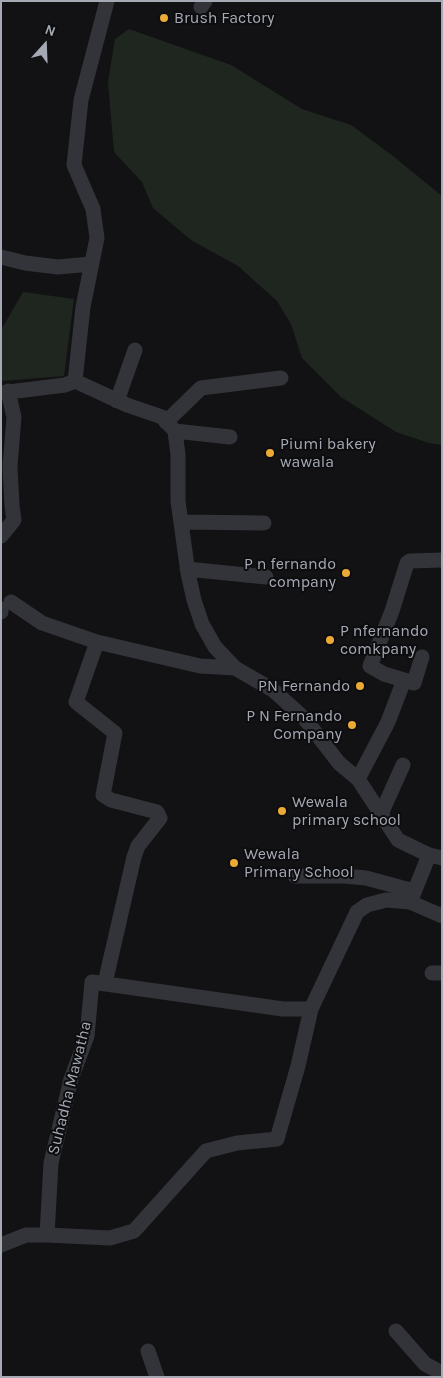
<!DOCTYPE html>
<style>
body{margin:0}
#map{position:relative;width:443px;height:1378px;overflow:hidden;background:#121214;font-family:Karla,sans-serif}
canvas{display:block}
.frame{position:absolute;inset:0;border:2px solid #a4a9b4;pointer-events:none}
.north{position:absolute;left:20px;top:20px;width:50px;height:50px;-webkit-text-stroke:4px #0d0d0f;paint-order:stroke;rotate:20deg;font-size:14px;font-weight:700;line-height:20px;text-align:center;color:#a4a9b4}
.north::after{content:'';display:block;margin:auto;width:18px;height:22px;background:#a4a9b4;clip-path:polygon(50% 0,100% 100%,50% 72%,0 100%)}
</style>
<div id="map">
<canvas width="443" height="1378"></canvas>
<div class="frame"></div>
<div class="north">N</div>
</div>
<script>
const c = document.querySelector('canvas').getContext('2d');
c.lineJoin = 'round';
function paint(path, color) { c.fillStyle = color; c.fill(path, 'evenodd'); }
const shape = rows => new Path2D(rows.map(r => 'M' + r).join(''));
function trace(path, color, width, dash) { c.strokeStyle = color; c.lineWidth = width; c.lineCap = dash ? 'butt' : 'round'; c.setLineDash(dash || []); c.stroke(path); }
function write(font, color, halo, rows, align = 'center') {
  c.font = font + ' Karla,sans-serif'; c.lineWidth = 4; c.setLineDash([]); c.textBaseline = 'middle'; c.strokeStyle = halo; c.fillStyle = color; for (const [text, x, y, turn = 0] of rows) {
    c.save(); c.translate(x, y); c.rotate((+turn || 0) * Math.PI / 180); c.textAlign = isNaN(turn) ? turn : align; if (halo) c.strokeText(text, 0, 0); c.fillText(text, 0, 0); c.restore();
  }
}
const green = shape([
 [129,29,231,65,302,109,351,125,393,156,442,196,442,445,429,443,396,432,341,397,302,358,291,324,277,301,238,266,191,240,153,208,142,182,114,152,108,82,115,39],
 [23,292,74,299,64,376,2,381,1,330]
]);
const minor = shape([
 [201,7,205,1],
 [1,257,25,263,58,267,91,264],
 [75,381,127,405,162,417,175,431,178,455,178,501,188,573,194,600,202,624,215,647,235,668,273,690,305,719,339,763,358,779,398,840,429,855,442,858],
 [75,381,83,307,97,238,93,209,74,165,81,100,107,1],
 [1,393,65,385,75,381],
 [117,401,135,350],
 [166,422,201,388,281,378],
 [175,431,230,437],
 [182,522,264,523],
 [1,536,14,520,12,506,10,466,14,417,8,391],
 [187,569,266,577],
 [11,602,42,623,97,642,200,666,235,668],
 [1,609,1,612],
 [97,642,76,702,115,733,103,795,111,800,157,812,160,818,138,846,134,857,105,983],
 [404,680,384,674,370,666,392,611,407,563,410,561,442,560],
 [358,779,388,722,404,680,414,683,422,657],
 [381,814,403,765],
 [295,876,344,876,366,878,414,891],
 [411,900,429,855],
 [432,973,442,973],
 [47,1235,51,1163,71,1079,87,1036,92,982,283,1009,311,1009],
 [1,1245,26,1235,47,1235,110,1238,134,1231,206,1151,237,1143,277,1139,298,1066,311,1009,357,912,367,905,386,900,410,902,442,916],
 [396,1331,425,1364,442,1373],
 [148,1351,157,1377]
]);
const markers = [
 [164,18,5,"#ebaa34"],
 [270,453,5,"#ebaa34"],
 [346,573,5,"#ebaa34"],
 [330,640,5,"#ebaa34"],
 [360,686,5,"#ebaa34"],
 [352,725,5,"#ebaa34"],
 [282,811,5,"#ebaa34"],
 [234,863,5,"#ebaa34"]
];
const poiNames = [
 ["Brush Factory",174,18],
 ["Piumi bakery",280,444],
 ["wawala",280,462],
 ["P n fernando",336,564,"right"],
 ["company",336,582,"right"],
 ["P nfernando",340,631],
 ["comkpany",340,649],
 ["PN Fernando",350,686,"right"],
 ["P N Fernando",342,716,"right"],
 ["Company",342,734,"right"],
 ["Wewala",292,802],
 ["primary school",292,820],
 ["Wewala",244,854],
 ["Primary School",244,872]
];
const streetNames = [
 ["Suhadha Mawatha",70,1088,-76]
];
paint(green, '#1f261f');
trace(minor, '#333439', 15);
for (const [x, y, r, color] of markers) { const dot = new Path2D(); dot.arc(x, y, r, 0, 2 * Math.PI); c.fillStyle = color; c.fill(dot); trace(dot, '#0d0d0f', 2); }
write('16px', '#a4a9b4', '#0d0d0f', poiNames, 'left');
write('16px', '#a4a9b4', '#0d0d0f', streetNames);
</script>
